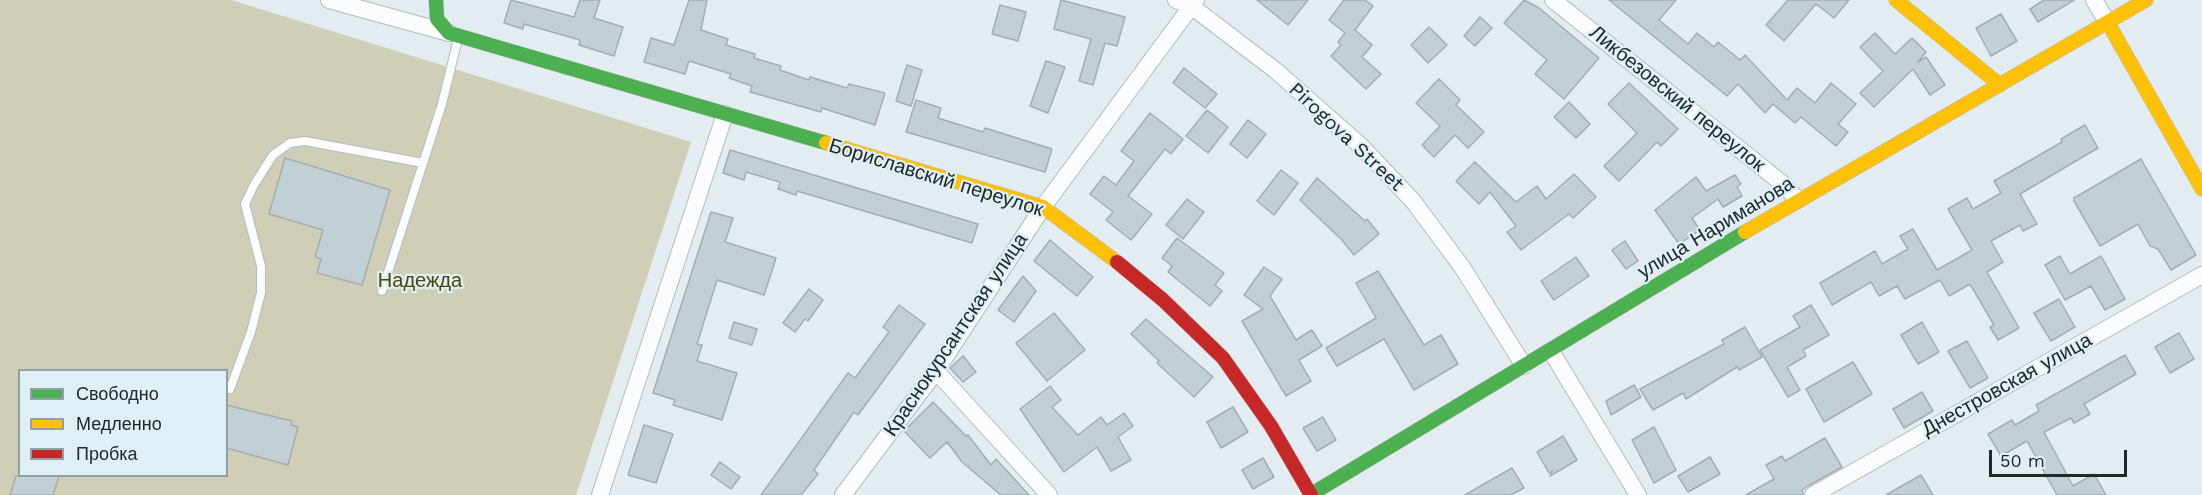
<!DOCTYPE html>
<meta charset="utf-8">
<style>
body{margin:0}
#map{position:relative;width:2202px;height:495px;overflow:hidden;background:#e3ecf0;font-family:"Work Sans",sans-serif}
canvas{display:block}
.legend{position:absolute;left:18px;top:369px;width:210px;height:108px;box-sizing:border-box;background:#deeff5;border:2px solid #929fa4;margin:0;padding:8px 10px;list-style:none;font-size:18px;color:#21282a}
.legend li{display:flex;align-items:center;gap:12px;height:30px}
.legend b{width:30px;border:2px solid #929fa4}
.scale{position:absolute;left:1989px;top:450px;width:138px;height:27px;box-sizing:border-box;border:3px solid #21282a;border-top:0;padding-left:8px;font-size:18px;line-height:21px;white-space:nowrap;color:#21282a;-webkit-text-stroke:4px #deeff5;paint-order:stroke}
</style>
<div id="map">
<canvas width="2202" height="495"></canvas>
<ul class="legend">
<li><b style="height:8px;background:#4caf50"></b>Свободно</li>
<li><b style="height:8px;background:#ffc107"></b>Медленно</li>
<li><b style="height:8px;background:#c62828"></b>Пробка</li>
</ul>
<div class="scale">50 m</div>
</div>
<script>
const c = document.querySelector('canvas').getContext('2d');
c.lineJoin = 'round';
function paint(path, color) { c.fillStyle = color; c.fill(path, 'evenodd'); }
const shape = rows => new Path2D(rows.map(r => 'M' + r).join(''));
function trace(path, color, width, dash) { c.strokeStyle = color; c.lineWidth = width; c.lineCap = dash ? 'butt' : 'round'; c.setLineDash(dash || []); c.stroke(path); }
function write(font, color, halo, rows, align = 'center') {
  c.font = font + ' "Work Sans",sans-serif'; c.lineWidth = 4.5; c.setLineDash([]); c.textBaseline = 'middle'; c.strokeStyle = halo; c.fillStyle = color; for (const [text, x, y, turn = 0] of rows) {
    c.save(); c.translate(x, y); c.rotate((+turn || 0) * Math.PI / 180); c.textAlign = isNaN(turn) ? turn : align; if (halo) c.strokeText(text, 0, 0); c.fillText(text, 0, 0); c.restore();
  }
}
const forest = shape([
 [0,0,231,0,691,142,576,495,0,495],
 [20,370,226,370,226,476,20,476]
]);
const building = shape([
 [511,0,574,17,580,0,600,0,594,18,623,27,614,56,579,45,580,40,524,24,523,29,504,23,511,0],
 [689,0,707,0,701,30,728,39,726,45,755,54,754,58,781,66,780,70,809,80,810,77,847,88,849,84,885,93,875,125,822,108,821,112,750,92,752,86,729,78,731,74,689,61,685,74,644,62,651,38,674,45,689,0],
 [1061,0,1125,17,1117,46,1105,43,1093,85,1079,81,1091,39,1054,29,1061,0],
 [1257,0,1308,0,1288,25,1257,0],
 [1344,0,1365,0,1373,6,1355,30,1372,45,1362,57,1381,74,1366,89,1331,56,1341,45,1338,42,1345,33,1329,20,1344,0],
 [1524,0,1539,8,1599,58,1564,99,1535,74,1547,60,1504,23,1524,0],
 [1609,0,1676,0,1659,20,1688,44,1697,33,1714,47,1718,42,1740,60,1745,55,1787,100,1797,88,1815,103,1831,83,1856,104,1838,124,1848,132,1836,146,1801,117,1795,123,1773,104,1765,113,1738,84,1727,96,1609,0],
 [1788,0,1849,0,1834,18,1816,4,1784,41,1766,25,1788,0],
 [2044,0,2074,0,2038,22,2030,9,2044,0],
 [1000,5,1026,12,1018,41,992,34,1000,5],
 [2001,14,2017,41,1991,56,1976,28,2001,14],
 [1480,17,1492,28,1475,46,1464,36,1480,17],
 [1429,27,1447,45,1428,63,1411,45,1429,27],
 [1875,33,1895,54,1912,38,1926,52,1918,62,1926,57,1945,85,1930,95,1913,69,1874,107,1860,93,1883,71,1860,47,1875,33],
 [1046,61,1065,67,1048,113,1030,106,1046,61],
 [907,65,922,70,911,106,896,101,907,65],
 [1184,68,1217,94,1205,108,1173,83,1184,68],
 [1439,79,1460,100,1456,105,1484,132,1468,148,1455,135,1434,157,1422,145,1440,126,1416,103,1439,79],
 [1629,83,1678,129,1661,146,1657,142,1619,181,1604,166,1637,133,1608,104,1629,83],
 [916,100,941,108,938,118,983,132,985,128,1052,149,1045,172,906,132,916,100],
 [1569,102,1590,124,1576,138,1554,117,1569,102],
 [1207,110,1228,127,1208,153,1186,136,1207,110],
 [1150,113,1183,139,1171,154,1165,149,1128,196,1152,214,1131,240,1106,220,1113,212,1090,194,1104,176,1116,185,1134,161,1121,151,1150,113],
 [1248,120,1266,134,1247,158,1230,144,1248,120],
 [2085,125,2098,148,2020,194,2037,224,2023,231,2020,225,1991,241,2003,262,1987,272,2019,328,1998,340,1990,327,1994,325,1970,284,1949,296,1940,280,1905,299,1897,286,1879,296,1871,282,1832,305,1820,283,1875,251,1882,264,1908,249,1900,236,1913,229,1937,270,1972,250,1948,209,1967,198,1973,209,2001,193,1994,181,2062,142,2061,139,2085,125],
 [730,150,978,224,972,243,797,191,796,195,778,189,780,182,746,172,744,180,723,173,730,150],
 [285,158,390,190,362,285,317,273,321,259,315,257,323,230,269,214,285,158],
 [2141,159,2196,255,2171,270,2158,249,2150,246,2138,224,2100,246,2074,201,2074,198,2141,159],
 [1475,162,1516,202,1537,186,1546,199,1574,174,1596,197,1573,218,1569,214,1521,250,1507,232,1516,226,1490,192,1479,204,1456,181,1475,162],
 [1281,170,1298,183,1274,215,1257,201,1281,170],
 [1735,175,1741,184,1737,187,1742,196,1723,207,1718,199,1692,218,1700,230,1679,244,1655,210,1696,177,1706,191,1735,175],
 [1317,178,1365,221,1367,219,1379,234,1354,255,1342,240,1300,200,1317,178],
 [1187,199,1204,212,1183,239,1166,225,1187,199],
 [711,212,733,218,725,242,776,258,764,295,717,280,697,344,702,345,697,361,737,373,722,420,673,405,675,400,653,393,711,212],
 [1177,238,1224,273,1215,285,1222,291,1210,306,1168,272,1172,266,1162,258,1177,238],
 [1050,240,1093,277,1077,296,1034,261,1050,240],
 [1625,241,1638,261,1626,269,1612,250,1625,241],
 [2060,256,2070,274,2101,256,2125,299,2105,310,2091,286,2065,300,2045,265,2060,256],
 [1576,257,1589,276,1554,300,1541,281,1576,257],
 [1264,267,1282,279,1270,296,1296,340,1312,330,1322,346,1299,360,1311,381,1286,396,1242,321,1263,309,1244,295,1264,267],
 [1378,271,1424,345,1441,335,1458,364,1414,390,1384,339,1337,366,1326,348,1376,318,1356,283,1378,271],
 [1023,276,1036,291,1014,322,998,310,1023,276],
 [809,289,823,300,808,321,805,319,795,332,783,323,809,289],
 [2059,299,2075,327,2051,341,2034,313,2059,299],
 [899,305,925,324,858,415,854,412,814,470,818,474,801,495,761,495,848,373,855,378,889,332,883,327,899,305],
 [1811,305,1829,335,1803,350,1806,356,1787,367,1800,390,1788,397,1760,350,1800,327,1793,316,1811,305],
 [1054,313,1085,350,1047,381,1016,343,1054,313],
 [1146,319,1213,377,1194,397,1157,363,1159,361,1131,334,1146,319],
 [734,322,757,329,752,345,729,338,734,322],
 [1922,322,1939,352,1918,364,1901,335,1922,322],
 [1745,327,1762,357,1739,370,1737,367,1686,399,1683,393,1653,410,1640,389,1724,344,1722,340,1745,327],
 [2179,333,2194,359,2170,373,2155,347,2179,333],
 [1967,341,1988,378,1970,388,1948,351,1967,341],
 [2125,355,2136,374,2084,404,2090,414,2074,423,2071,418,2044,432,2073,486,2094,474,2106,495,2057,495,2027,441,2001,456,1988,434,2012,420,2015,425,2039,411,2036,405,2125,355],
 [963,356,976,372,963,382,950,368,963,356],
 [1853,362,1872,394,1824,422,1806,389,1853,362],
 [1634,385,1641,397,1611,415,1606,401,1634,385],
 [1050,386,1061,400,1052,407,1078,435,1101,417,1107,425,1124,413,1133,426,1118,437,1131,460,1111,471,1097,447,1064,472,1020,409,1050,386],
 [1922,392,1933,411,1904,428,1893,409,1922,392],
 [933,402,966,436,968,435,991,465,996,459,1029,495,1001,495,962,462,947,442,930,458,904,431,933,402],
 [226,405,292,421,291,425,298,427,288,465,226,448,226,405],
 [1233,407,1248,432,1221,448,1207,422,1233,407],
 [1323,417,1336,440,1317,451,1303,428,1323,417],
 [644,425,673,434,656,483,628,475,644,425],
 [1654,427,1676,470,1654,483,1632,440,1654,427],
 [1563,436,1577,460,1550,476,1552,471,1549,473,1537,452,1563,436],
 [1825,438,1842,467,1808,486,1802,490,1803,495,1746,495,1774,479,1766,465,1782,456,1785,461,1825,438],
 [1710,457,1720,474,1688,492,1678,476,1710,457],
 [1263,458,1274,477,1253,489,1242,470,1263,458],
 [720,462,740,477,731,489,711,475,720,462],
 [1512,468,1524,488,1511,495,1465,495,1512,468],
 [1921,475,1933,495,1886,495,1921,475],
 [16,476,59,476,53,495,10,495,16,476]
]);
const lane = shape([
 [382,291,442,104,458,39],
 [230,389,251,332,261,293,261,266,245,204,254,185,273,155,290,143,305,141,423,163]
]);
const street = shape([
 [329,0,449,33],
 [1176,0,1191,6,1275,70,1361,146,1413,201,1462,267,1524,366],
 [1553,0,1783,184,1798,200],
 [2094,0,2108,23],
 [1551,351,1638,495],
 [936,371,1049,495],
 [600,495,725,114],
 [843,495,936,371,1043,207,1196,0],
 [1813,495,2202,275]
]);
const fast = shape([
 [436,0,437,19,449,33,826,143],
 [1310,495,1745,232]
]);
const slow = shape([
 [1896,0,2000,85],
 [2108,23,2202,189],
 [826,143,1043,207,1117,262],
 [1745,232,2146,0]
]);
const jam = shape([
 [1117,262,1163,300,1223,358,1271,426,1311,495]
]);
const streetNames = [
 ["Ликбезовский переулок",1677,99,39],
 ["Pirogova Street",1346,137,43],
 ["Бориславский переулок",936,178,17],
 ["улица Нариманова",1716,228,-31],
 ["Краснокурсантская улица",956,335,-56],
 ["Днестровская улица",2007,385,-29]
];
const parkNames = [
 ["Надежда",420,281]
];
paint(forest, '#d0ceb6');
paint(building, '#c1d0d5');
trace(building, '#a6adb0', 1.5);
trace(lane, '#b4bbbe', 10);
trace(street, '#b4bbbe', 18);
trace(fast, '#b4bbbe', 15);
trace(slow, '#b4bbbe', 15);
trace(jam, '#b4bbbe', 15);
trace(lane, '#fbfcfd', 8);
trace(street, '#fbfcfd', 16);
trace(fast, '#4caf50', 14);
trace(slow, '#ffc107', 14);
trace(jam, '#c62828', 14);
write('20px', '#21282a', '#deeff5', streetNames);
write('20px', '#514509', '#deeff5', parkNames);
</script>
